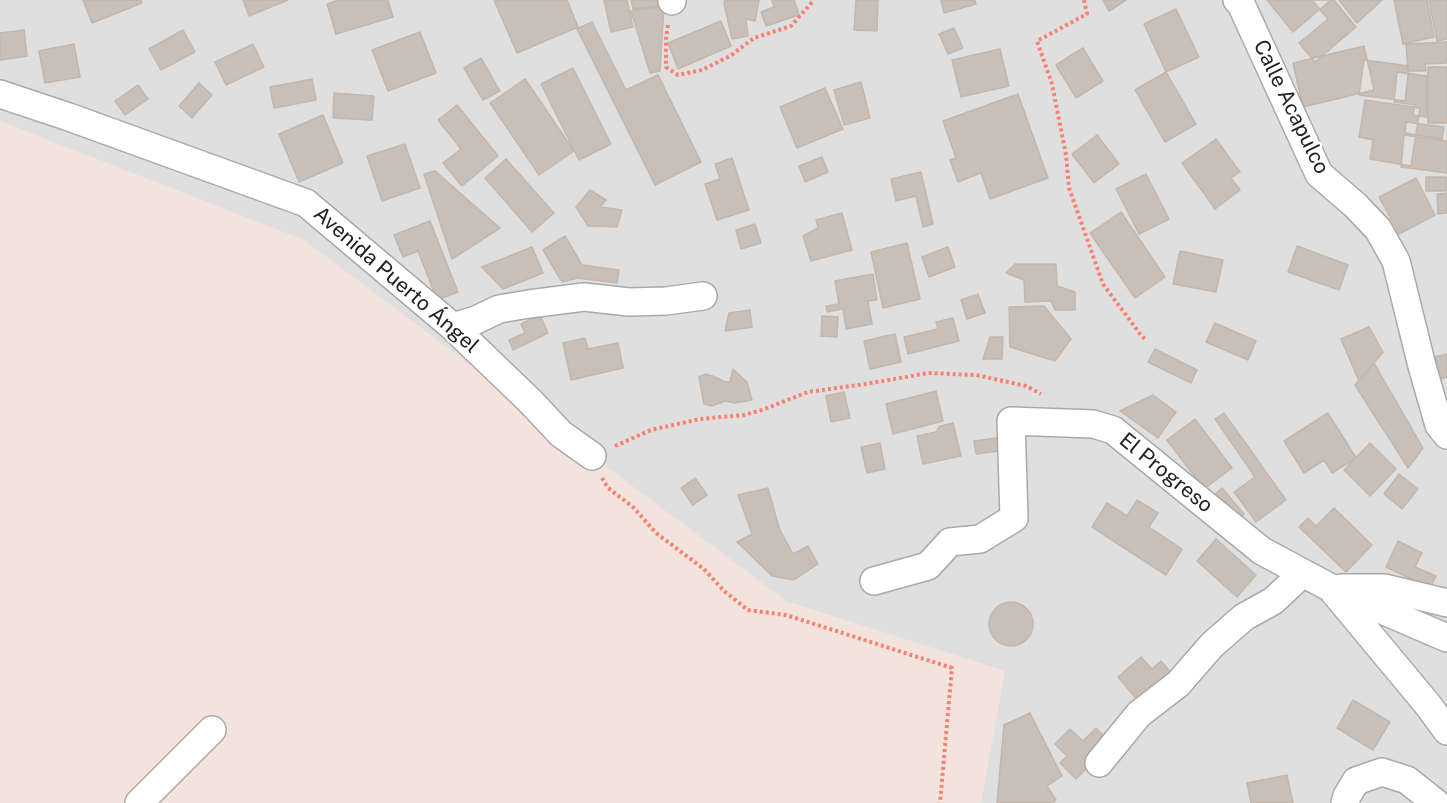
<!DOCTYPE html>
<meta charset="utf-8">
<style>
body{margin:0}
canvas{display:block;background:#f2efe9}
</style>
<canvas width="1447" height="803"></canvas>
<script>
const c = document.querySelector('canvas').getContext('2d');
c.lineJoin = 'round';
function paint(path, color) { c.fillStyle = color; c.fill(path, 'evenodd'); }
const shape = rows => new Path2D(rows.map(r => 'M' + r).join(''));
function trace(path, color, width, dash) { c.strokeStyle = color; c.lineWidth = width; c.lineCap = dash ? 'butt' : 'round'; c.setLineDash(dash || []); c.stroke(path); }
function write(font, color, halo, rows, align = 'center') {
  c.font = font + ' "Public Sans",sans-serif'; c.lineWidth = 4.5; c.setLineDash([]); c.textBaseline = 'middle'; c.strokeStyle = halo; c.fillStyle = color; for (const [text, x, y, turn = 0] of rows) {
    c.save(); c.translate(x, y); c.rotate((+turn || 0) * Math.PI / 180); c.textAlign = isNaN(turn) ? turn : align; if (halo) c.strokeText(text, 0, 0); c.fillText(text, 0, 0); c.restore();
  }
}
const residential = shape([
 [0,0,1447,0,1447,803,0,803]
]);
const military = shape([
 [0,121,304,240,786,601,1005,671,981,803,0,803]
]);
const building = shape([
 [83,0,141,0,142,3,92,23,83,0],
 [243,0,288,0,249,16,243,0],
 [339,0,388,0,393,17,336,34,327,4,339,0],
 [494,0,567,0,578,27,517,53,494,0],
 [604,0,627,0,633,27,611,32,604,0],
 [631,0,662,0,663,5,633,9,631,0],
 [725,0,759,0,755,21,746,19,748,36,732,39,724,3,725,0],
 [772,0,794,0,799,15,766,26,761,12,774,7,772,0],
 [856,0,878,0,877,31,854,30,856,0],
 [941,0,975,0,976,4,944,13,941,0],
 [1103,0,1126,0,1109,11,1103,0],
 [1267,0,1331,0,1293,32,1267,0],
 [1312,0,1334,0,1356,27,1315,62,1299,43,1328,19,1312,0],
 [1339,0,1382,0,1357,23,1339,0],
 [1394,0,1427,0,1434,37,1403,44,1394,0],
 [1429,0,1447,0,1447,39,1437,41,1429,0],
 [664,6,660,71,650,73,631,11,664,6],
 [1176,9,1199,57,1166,72,1144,24,1176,9],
 [721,21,731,46,678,69,668,43,721,21],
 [592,22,626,90,658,75,701,162,655,185,577,29,592,22],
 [954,28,963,48,948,54,939,34,954,28],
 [24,30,27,56,0,60,0,33,24,30],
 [183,30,195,52,161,70,149,49,183,30],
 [420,32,436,73,388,91,372,50,420,32],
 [1447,42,1447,63,1425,64,1426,71,1408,71,1406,44,1447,42],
 [74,44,80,77,45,83,39,51,74,44],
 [253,44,264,67,226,85,215,62,253,44],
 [1364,46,1374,90,1303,107,1293,63,1364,46],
 [1083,48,1103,81,1076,98,1056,65,1083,48],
 [1000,49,1009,86,961,97,952,60,1000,49],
 [481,58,500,91,483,100,464,68,481,58],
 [1364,60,1409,66,1405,101,1359,95,1364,60],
 [1428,67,1447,67,1447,123,1428,123,1428,67],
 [573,68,611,144,579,160,541,84,573,68],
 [1166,72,1196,124,1165,142,1135,90,1166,72],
 [1397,72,1427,76,1427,117,1413,115,1415,105,1394,102,1397,72],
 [312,79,316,100,274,108,270,87,312,79],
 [525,79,574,151,539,175,490,103,525,79],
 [861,82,870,118,844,125,834,90,861,82],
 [199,83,212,95,192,118,179,106,199,83],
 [138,85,148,99,125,115,115,101,138,85],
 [825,88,843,129,797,148,780,107,825,88],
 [334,93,374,96,372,120,333,118,334,93],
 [1018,94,1048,178,990,199,981,173,958,182,950,160,956,158,943,121,1018,94],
 [1365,100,1420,108,1411,166,1370,159,1373,140,1359,137,1365,100],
 [457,105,498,156,462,186,443,163,461,149,438,120,457,105],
 [323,115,343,163,299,182,279,134,323,115],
 [1406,122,1444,127,1442,139,1405,133,1406,122],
 [1097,135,1119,164,1094,183,1072,154,1097,135],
 [1404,135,1447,141,1447,173,1401,167,1404,135],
 [1216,139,1240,172,1231,178,1240,190,1215,209,1182,163,1216,139],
 [405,144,420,188,382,201,367,156,405,144],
 [822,157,828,172,805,182,799,166,822,157],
 [732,158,749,210,717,220,705,184,720,179,715,164,732,158],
 [506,159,554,213,532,232,485,178,506,159],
 [435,171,500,228,452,259,424,174,435,171],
 [921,172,933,224,923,227,916,196,896,201,891,179,921,172],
 [1146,174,1169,219,1139,234,1116,189,1146,174],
 [1426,177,1446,177,1446,191,1426,191,1426,177],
 [1416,178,1435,215,1399,234,1379,197,1416,178],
 [590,190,606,200,600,207,622,210,617,227,588,226,576,207,590,190],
 [1447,193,1447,213,1438,214,1437,194,1447,193],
 [1121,212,1165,277,1135,298,1090,233,1121,212],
 [842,213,852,250,811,261,803,236,818,228,816,220,842,213],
 [430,221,458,292,437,300,418,251,403,257,394,235,430,221],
 [755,224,761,243,741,249,736,230,755,224],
 [565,236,582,265,619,270,617,283,578,278,562,282,543,250,565,236],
 [907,243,920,299,883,308,871,252,907,243],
 [1297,246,1348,265,1339,290,1288,272,1297,246],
 [532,247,543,273,503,289,482,267,532,247],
 [948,247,955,267,929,277,922,257,948,247],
 [1180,251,1223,260,1216,292,1173,284,1180,251],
 [1015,264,1056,264,1057,286,1075,292,1075,310,1055,310,1051,301,1025,302,1024,280,1006,273,1015,264],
 [873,274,877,300,868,301,872,324,846,329,843,309,827,312,826,306,839,304,835,281,873,274],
 [978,294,985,313,967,319,961,300,978,294],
 [1044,306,1071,339,1055,361,1010,347,1009,307,1044,306],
 [750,310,752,327,725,331,729,313,750,310],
 [540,315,548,333,513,350,509,340,525,333,521,324,540,315],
 [822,316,838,317,837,337,821,336,822,316],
 [953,318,959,341,908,354,904,337,938,329,936,322,953,318],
 [1215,323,1256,341,1248,360,1206,342,1215,323],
 [1369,327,1383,352,1359,381,1341,339,1369,327],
 [895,334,901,362,870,369,864,341,895,334],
 [990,337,1003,337,1002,359,983,359,990,337],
 [585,338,588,349,618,343,623,368,571,380,563,343,585,338],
 [1155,349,1197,370,1191,383,1148,362,1155,349],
 [1447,354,1447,377,1441,379,1435,357,1447,354],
 [1374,363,1423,448,1408,468,1355,385,1374,363],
 [733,369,747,382,752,400,734,403,725,401,712,406,704,404,699,377,706,374,715,377,725,382,730,382,733,369],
 [936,391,943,421,893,434,886,404,936,391],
 [844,392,850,418,831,422,826,396,844,392],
 [1153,395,1176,412,1158,438,1120,411,1153,395],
 [1224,413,1286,500,1256,522,1234,492,1255,477,1215,419,1224,413],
 [1328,413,1356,458,1332,473,1324,460,1304,473,1284,441,1328,413],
 [1195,419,1232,468,1204,489,1167,440,1195,419],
 [953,423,961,456,923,464,917,436,936,432,940,426,953,423],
 [1004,437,1006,450,976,454,974,441,1004,437],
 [880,443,885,469,867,473,861,447,880,443],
 [1370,443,1396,469,1370,496,1344,470,1370,443],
 [1399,474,1418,489,1402,509,1384,494,1399,474],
 [695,478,707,495,693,505,681,488,695,478],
 [768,488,779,528,793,554,808,546,818,564,794,580,772,576,737,542,752,534,738,495,768,488],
 [1222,488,1244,514,1233,524,1211,498,1222,488],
 [1137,500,1158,513,1149,527,1182,549,1166,575,1092,527,1107,503,1127,516,1137,500],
 [1334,508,1372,545,1346,572,1299,527,1308,518,1316,526,1334,508],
 [1216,539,1256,575,1237,597,1197,561,1216,539],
 [1398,541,1422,553,1415,567,1436,576,1430,588,1386,567,1398,541],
 '989 624a22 22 0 1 1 44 0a22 22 0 1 1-44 0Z',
 [1141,657,1152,669,1161,661,1172,674,1139,702,1118,677,1141,657],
 [1353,700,1390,722,1373,750,1337,728,1353,700],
 [1030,713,1062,776,1047,786,1056,800,1053,803,997,803,1004,725,1030,713],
 [1096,728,1111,743,1076,779,1060,763,1067,756,1055,744,1070,729,1083,741,1096,728],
 [1287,775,1293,803,1251,803,1247,783,1287,775]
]);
const path = shape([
 [1084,0,1087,14,1037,41,1052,84,1066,155,1069,188,1103,284,1140,334,1146,340],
 [668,25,666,39,666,67,678,75,702,70,730,56,754,38,791,26,814,0],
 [615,446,651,430,700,419,744,415,762,410,808,392,865,384,929,373,976,375,1026,386,1041,394],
 [602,478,608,488,633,507,656,533,704,569,724,591,748,610,786,615,952,668,940,803]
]);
const minor = shape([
 [1237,0,1241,4,1319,174,1355,205,1378,229,1396,261,1422,366,1439,425,1447,435],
 [672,1,672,0],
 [0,94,69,117,306,203,453,327,531,402,561,434,592,456],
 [453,327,476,320,499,309,529,304,584,297,629,302,666,301,703,296],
 [874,581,928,566,950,542,980,539,1014,518,1011,421,1093,424,1113,430,1262,551,1331,588,1447,638],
 [1341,588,1385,588,1447,603],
 [1334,592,1428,705,1447,731],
 [1099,763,1139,714,1178,684,1212,645,1244,617,1273,601,1303,573],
 [139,803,212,730],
 [1345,803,1347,796,1356,781,1382,772,1407,780,1436,803]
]);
const streetNames = [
 ["Calle Acapulco",1291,107,64],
 ["Avenida Puerto Ángel",396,280,41],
 ["El Progreso",1166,473,39]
];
paint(residential, '#e0dfdf');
paint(military, '#f3e3dd');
paint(building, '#c7bfb8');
trace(building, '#c4b6ab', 1.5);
trace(minor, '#a9a9a9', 30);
trace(path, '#fa8072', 4, [3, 3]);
trace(minor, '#fff', 27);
write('21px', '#222', '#fff', streetNames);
</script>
